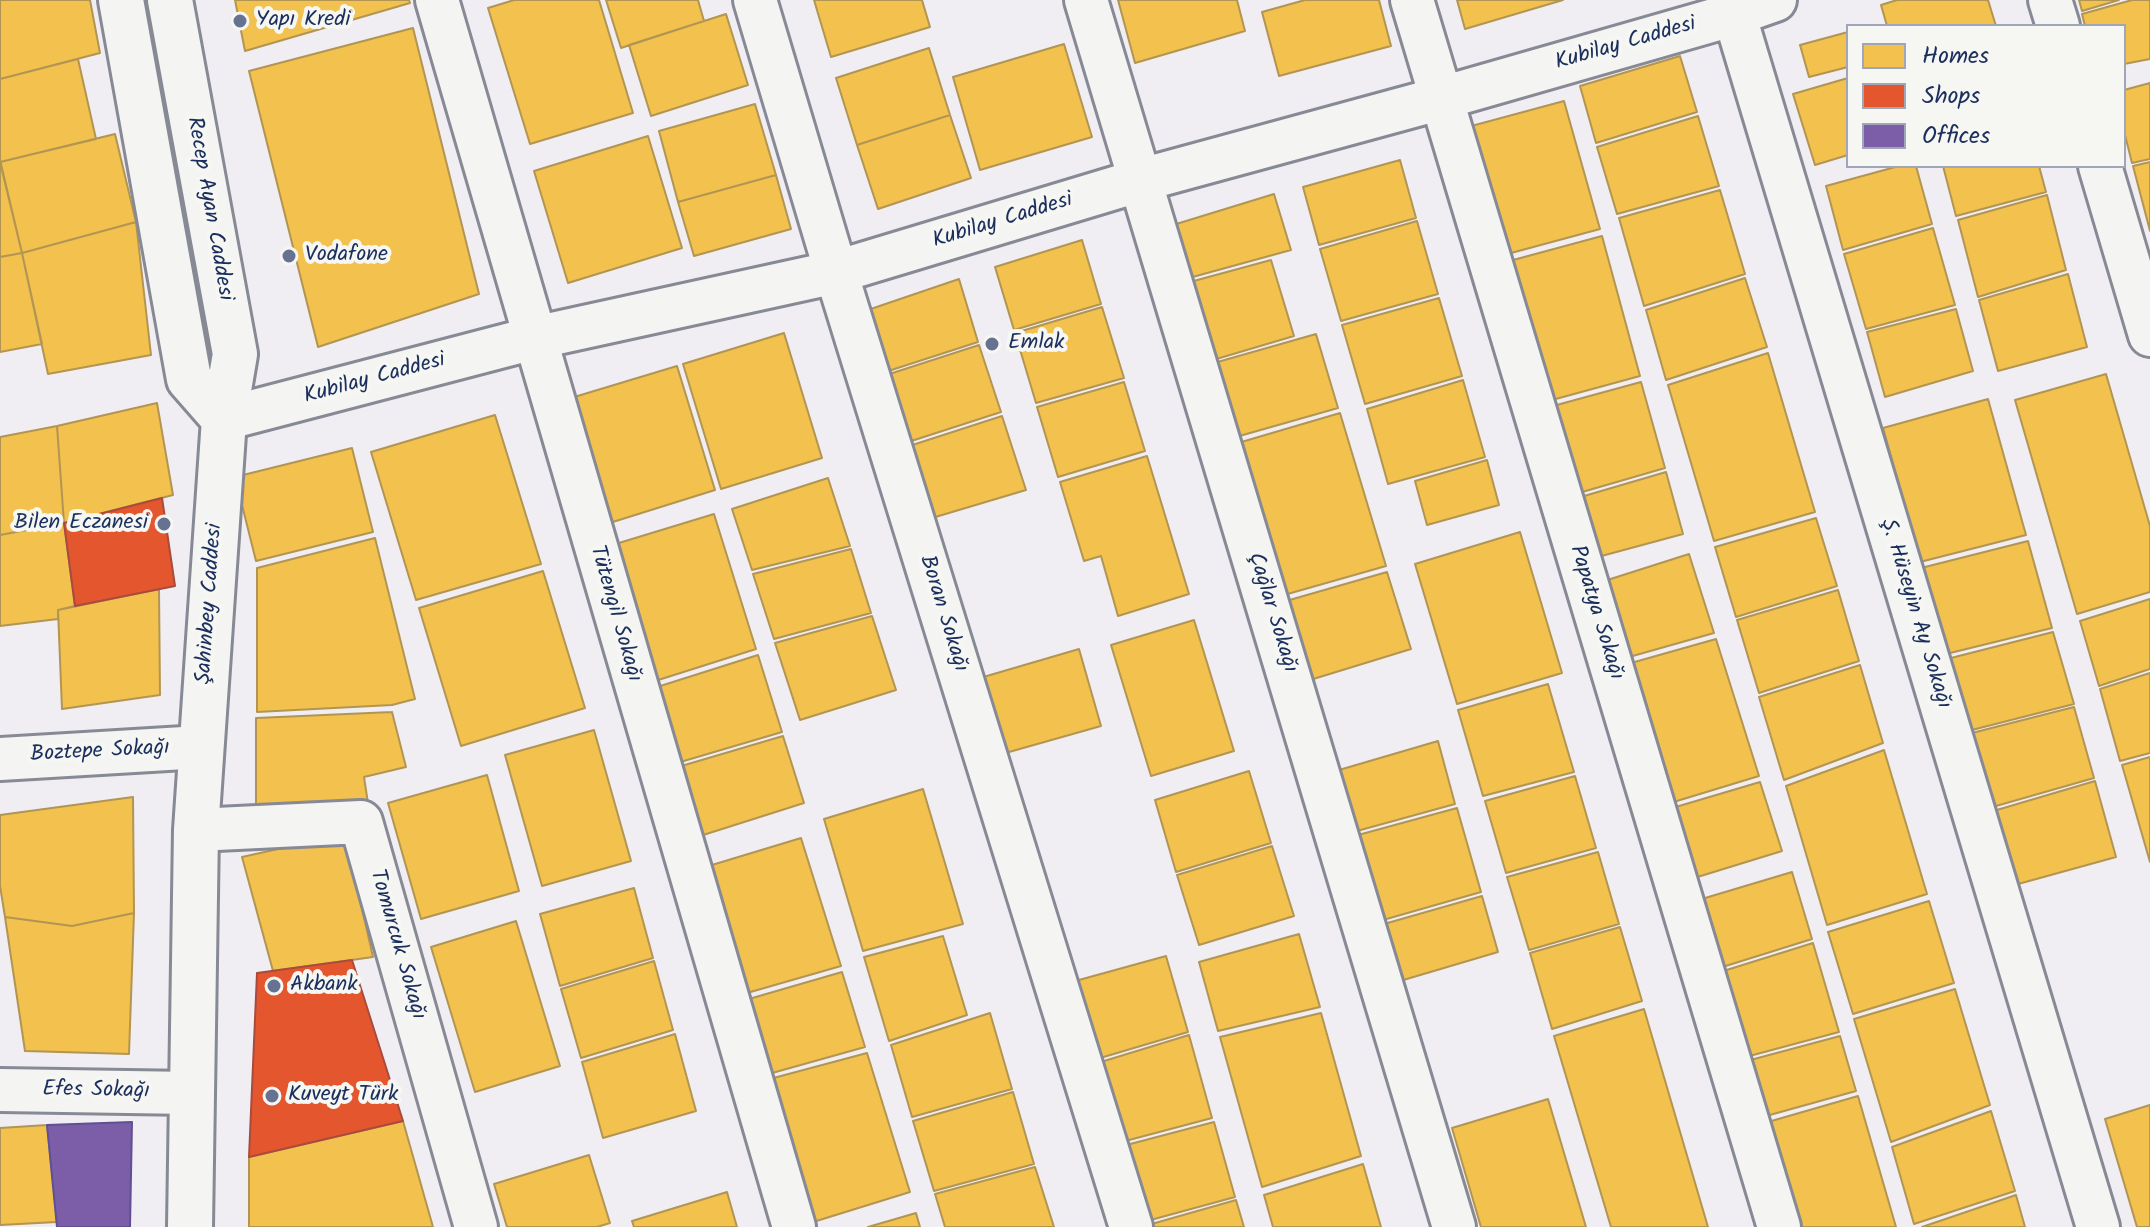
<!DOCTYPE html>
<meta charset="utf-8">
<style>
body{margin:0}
#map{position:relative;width:2150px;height:1227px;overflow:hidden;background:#f0eef3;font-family:Kalam,sans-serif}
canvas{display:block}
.legend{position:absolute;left:1846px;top:24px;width:280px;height:144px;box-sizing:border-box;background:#f6f6f2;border:2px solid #9ea6b7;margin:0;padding:10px 14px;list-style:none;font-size:24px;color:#1b2f5e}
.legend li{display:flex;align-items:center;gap:16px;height:40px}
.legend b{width:40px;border:2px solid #9ea6b7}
</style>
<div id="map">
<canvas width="2150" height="1227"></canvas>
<ul class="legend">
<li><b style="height:22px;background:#f2c14e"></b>Homes</li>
<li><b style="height:22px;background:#e4572e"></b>Shops</li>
<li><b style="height:22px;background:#7b5ea7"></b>Offices</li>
</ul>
</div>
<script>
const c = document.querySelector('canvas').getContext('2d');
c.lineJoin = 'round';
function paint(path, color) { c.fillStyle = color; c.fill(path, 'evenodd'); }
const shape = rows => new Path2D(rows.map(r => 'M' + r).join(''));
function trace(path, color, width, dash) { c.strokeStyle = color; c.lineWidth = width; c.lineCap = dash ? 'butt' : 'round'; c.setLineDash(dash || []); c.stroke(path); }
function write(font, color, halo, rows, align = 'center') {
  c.font = font + ' Kalam,sans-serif'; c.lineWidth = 8; c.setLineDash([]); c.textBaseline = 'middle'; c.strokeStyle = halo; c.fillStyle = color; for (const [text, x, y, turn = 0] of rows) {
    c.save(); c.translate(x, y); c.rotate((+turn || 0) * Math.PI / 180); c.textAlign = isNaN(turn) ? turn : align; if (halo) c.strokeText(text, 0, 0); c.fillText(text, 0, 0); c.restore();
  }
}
const homes = shape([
 [0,0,90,0,100,53,0,79,0,0],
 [235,0,409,0,410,3,245,51,235,0],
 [514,0,599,0,633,113,530,144,488,8,514,0],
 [606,0,698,0,704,21,621,48,606,0],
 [814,0,922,0,930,27,831,57,814,0],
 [1118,0,1237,0,1245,31,1135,63,1118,0],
 [1305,0,1379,0,1391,46,1279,76,1262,12,1305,0],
 [1457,0,1563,0,1465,29,1457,0],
 [1897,0,1988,0,1996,26,1887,26,1881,5,1897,0],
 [2079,0,2119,0,2082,11,2079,0],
 [2132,0,2150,0,2150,59,2124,64,2124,26,2085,26,2082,14,2132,0],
 [726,14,748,85,651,116,629,45,726,14],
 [413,28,479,294,318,347,249,71,413,28],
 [1848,32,1848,67,1809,77,1800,45,1848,32],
 [1064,44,1092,137,980,170,953,77,1064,44],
 [929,48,950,115,857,145,836,78,929,48],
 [1680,56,1697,112,1596,143,1580,86,1680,56],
 [78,59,96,139,0,162,0,79,78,59],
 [1848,78,1848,155,1815,165,1793,94,1848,78],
 [2150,83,2150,159,2132,163,2124,131,2124,90,2150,83],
 [1564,101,1600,229,1500,256,1464,128,1564,101],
 [755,104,776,175,678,202,659,131,755,104],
 [950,115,971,178,878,209,857,145,950,115],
 [1698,116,1719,186,1617,214,1597,147,1698,116],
 [115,134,136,222,22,253,0,162,115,134],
 [648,136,682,248,568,283,534,171,648,136],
 [0,160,22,253,0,257,0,160],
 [1400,160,1416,218,1319,245,1303,187,1400,160],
 [2150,162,2150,231,2133,166,2150,162],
 [1899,166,1916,166,1932,224,1843,250,1826,186,1899,166],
 [1943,166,2039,166,2046,192,1956,216,1943,166],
 [776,175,791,229,694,256,678,202,776,175],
 [1720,190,1745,274,1644,306,1619,218,1720,190],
 [1274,194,1291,250,1189,278,1173,225,1274,194],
 [2047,195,2066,270,1978,297,1958,220,2047,195],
 [1417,221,1438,294,1341,321,1320,249,1417,221],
 [136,222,151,355,48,374,22,253,136,222],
 [1933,228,1955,305,1866,329,1844,254,1933,228],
 [1602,236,1640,376,1541,403,1502,263,1602,236],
 [1082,240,1101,304,1014,330,995,267,1082,240],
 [22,253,42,344,0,352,0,257,22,253],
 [1271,260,1294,336,1213,360,1190,282,1271,260],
 [2068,274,2087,347,1998,371,1979,300,2068,274],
 [1745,278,1767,347,1666,380,1646,310,1745,278],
 [959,279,978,342,876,375,856,314,959,279],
 [1439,298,1462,376,1365,404,1342,325,1439,298],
 [1102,307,1124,378,1036,403,1015,333,1102,307],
 [1956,309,1973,371,1885,397,1867,332,1956,309],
 [784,333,822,458,721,489,683,364,784,333],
 [1316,334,1338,408,1236,437,1214,363,1316,334],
 [979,345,1001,412,899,445,877,378,979,345],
 [1768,353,1815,512,1714,541,1668,385,1768,353],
 [677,366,715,490,600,526,561,401,677,366],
 [2106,374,2150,526,2150,592,2077,614,2015,400,2106,374],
 [1463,380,1485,457,1388,484,1367,409,1463,380],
 [1124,382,1145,451,1058,477,1037,407,1124,382],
 [1641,382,1665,468,1565,497,1542,409,1641,382],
 [1988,399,2026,535,1920,562,1883,428,1988,399],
 [157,403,173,495,64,523,57,426,157,403],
 [1340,413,1386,566,1284,595,1238,443,1340,413],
 [495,415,541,564,416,600,371,452,495,415],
 [1002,416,1026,490,922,521,900,449,1002,416],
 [57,426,64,523,0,535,0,437,57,426],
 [352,448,373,532,256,561,235,477,352,448],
 [1147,456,1189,594,1118,616,1101,556,1084,561,1060,482,1147,456],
 [1487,460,1499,505,1427,525,1415,481,1487,460],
 [1666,472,1683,534,1583,561,1567,501,1666,472],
 [828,478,850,546,752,570,732,509,828,478],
 [714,514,756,649,652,682,609,546,714,514],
 [1816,518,1837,586,1736,617,1715,547,1816,518],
 [64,523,75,606,58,610,58,619,0,626,0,535,64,523],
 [1520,532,1562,673,1457,704,1415,564,1520,532],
 [375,538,415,699,392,705,257,712,257,568,375,538],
 [2028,541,2052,628,1946,654,1921,568,2028,541],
 [851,549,871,613,774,639,753,574,851,549],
 [1689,554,1714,633,1622,659,1598,583,1689,554],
 [543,571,585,708,461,746,419,608,543,571],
 [1387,572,1411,649,1310,680,1286,601,1387,572],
 [159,589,160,695,62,709,58,610,159,589],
 [1838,590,1859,661,1759,693,1737,620,1838,590],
 [2150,599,2150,669,2099,686,2080,621,2150,599],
 [872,616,896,690,800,720,775,643,872,616],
 [1194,620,1234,751,1151,776,1111,645,1194,620],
 [2053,632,2074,704,1968,731,1947,659,2053,632],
 [1716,639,1759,776,1667,804,1624,665,1716,639],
 [1079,649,1101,726,1002,754,980,678,1079,649],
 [758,655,782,732,677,763,654,688,758,655],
 [1860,665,1883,743,1784,780,1759,697,1860,665],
 [2150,673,2150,753,2120,761,2100,689,2150,673],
 [1548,684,1574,772,1483,796,1458,710,1548,684],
 [2074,707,2094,778,1989,808,1968,734,2074,707],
 [392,712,406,767,364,777,369,810,256,809,256,718,392,712],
 [594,730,631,861,542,886,505,755,594,730],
 [783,736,804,803,700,836,678,767,783,736],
 [1438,741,1455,804,1357,831,1339,770,1438,741],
 [1884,750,1927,894,1827,925,1786,786,1884,750],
 [2150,757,2150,862,2122,765,2150,757],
 [1249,771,1271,843,1176,872,1155,800,1249,771],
 [487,775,519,891,421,919,388,803,487,775],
 [1575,776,1596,848,1506,873,1485,801,1575,776],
 [2095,781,2116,857,2011,886,1990,812,2095,781],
 [1760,782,1782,851,1691,879,1669,809,1760,782],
 [923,789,963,924,863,951,824,819,923,789],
 [133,797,134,913,72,926,5,917,0,886,0,815,133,797],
 [1457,808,1481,892,1383,920,1358,835,1457,808],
 [345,834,373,957,273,971,242,857,345,834],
 [801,838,841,966,740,995,702,868,801,838],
 [1272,846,1294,916,1199,945,1177,875,1272,846],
 [1598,852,1619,924,1529,950,1507,877,1598,852],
 [1792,872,1812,939,1716,969,1695,901,1792,872],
 [634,888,653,958,560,986,540,914,634,888],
 [1482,896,1498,952,1400,981,1384,924,1482,896],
 [1929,901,1954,983,1853,1014,1828,932,1929,901],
 [134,913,129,1054,25,1051,5,917,72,926,134,913],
 [516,921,560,1066,475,1092,431,947,516,921],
 [1620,927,1642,1001,1552,1029,1530,953,1620,927],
 [1299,934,1320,1007,1218,1031,1199,962,1299,934],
 [943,936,967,1015,889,1041,864,957,943,936],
 [1813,943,1839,1032,1742,1058,1717,973,1813,943],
 [1166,956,1188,1032,1090,1061,1068,983,1166,956],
 [654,961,673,1030,581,1058,561,989,654,961],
 [842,972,865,1047,765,1075,742,1001,842,972],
 [1955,989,1990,1105,1891,1142,1854,1019,1955,989],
 [1644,1009,1708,1227,1611,1227,1554,1036,1644,1009],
 [990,1013,1012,1089,912,1117,891,1045,990,1013],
 [1321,1013,1361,1156,1262,1187,1220,1037,1321,1013],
 [675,1034,696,1111,603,1138,582,1062,675,1034],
 [1189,1035,1212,1118,1114,1144,1091,1065,1189,1035],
 [1840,1036,1856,1091,1759,1118,1743,1062,1840,1036],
 [867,1053,910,1192,810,1223,766,1080,867,1053],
 [1013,1092,1034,1164,934,1191,913,1121,1013,1092],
 [1858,1096,1896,1227,1792,1227,1761,1124,1858,1096],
 [1548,1099,1586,1227,1481,1227,1452,1128,1548,1099],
 [2150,1105,2150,1227,2137,1227,2105,1119,2150,1105],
 [1991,1111,2015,1191,1914,1224,1892,1147,1991,1111],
 [403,1121,433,1227,249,1227,249,1157,403,1121],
 [1214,1122,1235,1197,1136,1224,1115,1148,1214,1122],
 [47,1125,57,1222,0,1225,0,1128,47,1125],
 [589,1155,610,1223,597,1227,507,1227,494,1184,589,1155],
 [1363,1164,1381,1227,1273,1227,1264,1195,1363,1164],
 [1035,1167,1054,1227,945,1227,935,1194,1035,1167],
 [727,1192,737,1227,634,1227,632,1221,727,1192],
 [2016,1195,2025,1227,1922,1227,2016,1195],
 [1236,1200,1244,1227,1141,1227,1236,1200],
 [916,1213,920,1227,868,1227,916,1213]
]);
const shops = shape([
 [162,498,175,586,75,606,64,523,162,498],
 [352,960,403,1121,249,1157,257,973,352,960]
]);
const offices = shape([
 [132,1122,130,1227,57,1227,47,1125,132,1122]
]);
const minor = shape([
 [437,0,794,1227],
 [755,0,836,272,1131,1227],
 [1086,0,1454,1227],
 [1412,0,1779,1227],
 [1730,0,2098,1227],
 [2050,0,2058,26],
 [2100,166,2150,335],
 [224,419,534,338,836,272,1141,180,1442,98,1735,14,1775,0],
 [0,759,201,747],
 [196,830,361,822,476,1227],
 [0,1090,191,1093]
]);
const secondary = shape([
 [121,0,189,379,224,419],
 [170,0,235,354,224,419,196,830,190,1227]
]);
const markers = [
 [240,21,8,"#667292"],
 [289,256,8,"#667292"],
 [992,344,8,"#667292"],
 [164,524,8,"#667292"],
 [274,986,8,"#667292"],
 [272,1096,8,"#667292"]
];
const poiNames = [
 ["Yapı Kredi",256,21],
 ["Vodafone",305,256],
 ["Emlak",1008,344],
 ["Bilen Eczanesi",148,524,"right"],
 ["Akbank",290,986],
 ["Kuveyt Türk",288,1096]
];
const streetNames = [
 ["Kubilay Caddesi",1626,45,-16],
 ["Recep Ayan Caddesi",208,209,80],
 ["Kubilay Caddesi",1003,222,-17],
 ["Kubilay Caddesi",375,380,-15],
 ["Şahinbey Caddesi",211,604,-86],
 ["Çağlar Sokağı",1271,613,73],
 ["Papatya Sokağı",1595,613,73],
 ["Tütengil Sokağı",614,614,74],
 ["Boran Sokağı",942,614,73],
 ["Ş. Hüseyin Ay Sokağı",1914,614,73],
 ["Boztepe Sokağı",100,753,-3],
 ["Tomurcuk Sokağı",396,945,74],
 ["Efes Sokağı",96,1092,1]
];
paint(homes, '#f2c14e');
trace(homes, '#b29553', 2);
paint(shops, '#e4572e');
trace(shops, '#a84b3c', 2);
paint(offices, '#7b5ea7');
trace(offices, '#5e5091', 2);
trace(minor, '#878a95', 48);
trace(secondary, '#878a95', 50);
trace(minor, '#f4f4f3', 42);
trace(secondary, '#f4f4f3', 44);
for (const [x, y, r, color] of markers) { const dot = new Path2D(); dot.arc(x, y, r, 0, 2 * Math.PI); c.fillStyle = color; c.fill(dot); trace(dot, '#f6f6f2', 3); }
write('22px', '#1b2f5e', '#f6f6f2', poiNames, 'left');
write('22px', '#1b2f5e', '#f6f6f2', streetNames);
</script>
